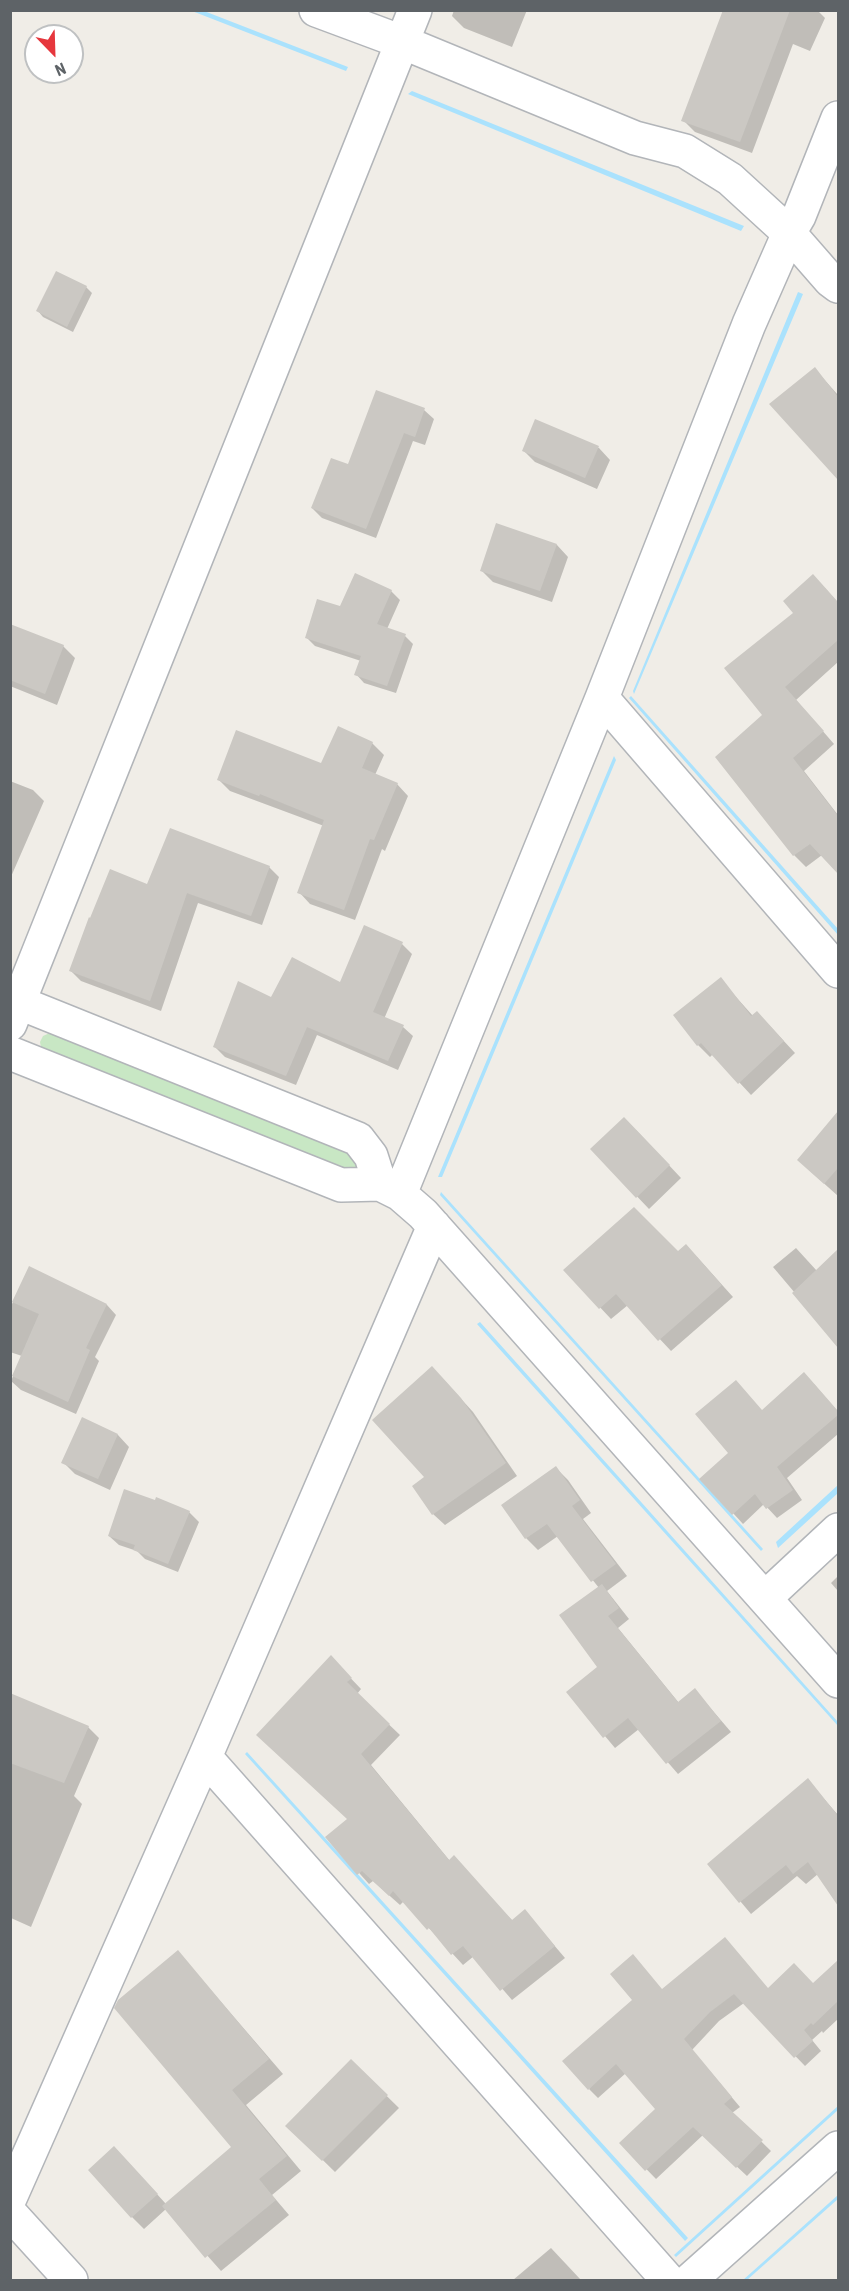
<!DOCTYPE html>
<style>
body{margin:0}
#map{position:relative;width:849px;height:2291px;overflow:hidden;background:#f0ede7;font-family:"Roboto Condensed",sans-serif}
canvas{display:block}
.frame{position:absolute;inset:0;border:12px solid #5e6367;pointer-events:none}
.north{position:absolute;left:24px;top:24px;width:60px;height:60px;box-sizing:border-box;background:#fff;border:2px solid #bfc1c2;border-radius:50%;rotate:157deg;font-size:16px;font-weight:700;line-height:24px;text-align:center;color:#5e6367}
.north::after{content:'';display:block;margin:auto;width:21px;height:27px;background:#e6373d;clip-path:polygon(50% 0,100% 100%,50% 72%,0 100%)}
</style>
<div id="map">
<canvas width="849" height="2291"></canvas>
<div class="frame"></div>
<div class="north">N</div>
</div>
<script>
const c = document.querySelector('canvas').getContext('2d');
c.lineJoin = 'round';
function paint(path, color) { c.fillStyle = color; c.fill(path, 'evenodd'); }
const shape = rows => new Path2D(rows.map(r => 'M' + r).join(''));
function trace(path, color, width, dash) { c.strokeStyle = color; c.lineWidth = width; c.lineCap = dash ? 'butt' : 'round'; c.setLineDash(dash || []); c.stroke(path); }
const green = shape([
 [52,1032,356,1154,360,1162,357,1170,353,1172,46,1051,41,1047,40,1042,43,1036]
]);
const water = shape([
 [192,11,204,11,348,67,346,71],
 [412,91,744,226,741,231,408,94],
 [798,292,803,294,634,694,633,691],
 [631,696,838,929,838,935,629,698],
 [614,756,616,760,442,1177,438,1177],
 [441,1192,763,1549,761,1551,440,1195],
 [480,1322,838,1722,838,1726,477,1324],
 [838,1485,838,1493,778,1548,776,1542],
 [247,1752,688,2238,685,2241,245,1754],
 [838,2106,838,2110,676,2257,674,2255],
 [838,2195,838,2199,747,2280,743,2280]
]);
const shadow = shape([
 [454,10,527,10,512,47,464,28,452,16],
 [719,10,817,10,825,18,810,51,793,44,752,153,695,132,683,120,724,13],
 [86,287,92,293,73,332,43,317,38,311],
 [815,369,838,395,838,477,771,404],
 [377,392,424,410,434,419,425,445,413,441,376,538,322,518,312,508,349,466],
 [536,421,599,448,610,460,597,489,535,462,523,450],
 [497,525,557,545,568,557,552,602,493,582,481,570],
 [825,588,838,603,838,662,796,700,834,744,804,771,838,815,838,872,822,855,806,867,794,855,717,757,764,715],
 [391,591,400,600,387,629,405,636,413,644,396,693,364,683,356,674,361,661,315,646,306,637,341,608],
 [10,625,63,646,75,658,57,705,10,686],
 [372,743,384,755,375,775,397,784,408,796,385,851,382,849,355,920,310,904,299,892,324,826,230,791,218,779,322,765],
 [10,781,33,790,44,801,10,879],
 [269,867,279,877,262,925,198,903,161,1011,81,981,71,971,148,886],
 [402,944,412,954,384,1019,403,1027,413,1036,398,1070,317,1035,296,1085,225,1057,215,1047,341,984],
 [720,979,753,1016,769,1025,795,1053,751,1095,713,1054,710,1057,698,1045,675,1015],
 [826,1127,838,1138,838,1196,809,1170],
 [636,1130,681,1178,649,1209,592,1149],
 [796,1248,817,1271,838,1251,838,1344,773,1267],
 [678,1253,697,1257,733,1297,671,1351,628,1305,611,1319,565,1270],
 [30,1268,107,1305,116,1315,95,1357,99,1361,76,1414,21,1390,11,1381,22,1356,10,1352,10,1308],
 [444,1380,473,1412,517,1476,445,1525,433,1514,426,1478],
 [814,1384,838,1412,838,1434,787,1478,802,1500,777,1518,764,1504,743,1524,702,1479,730,1453,762,1411],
 [83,1419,118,1435,129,1447,110,1490,75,1474,63,1462],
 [556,1468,568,1480,591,1513,583,1519,627,1576,607,1591,629,1619,618,1628,679,1703,695,1690,731,1732,678,1774,639,1729,615,1748,568,1692,599,1667,599,1588,558,1536,538,1550,526,1538,503,1506],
 [189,1512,199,1522,178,1572,145,1559,137,1551,119,1545,109,1536],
 [838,1576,838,1591,831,1583],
 [341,1668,361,1689,357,1694,400,1735,371,1765,450,1861,513,1921,525,1911,565,1958,512,2000,474,1956,463,1965,404,1901,400,1905,373,1881,369,1884,327,1837,348,1819],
 [10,1694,88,1727,99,1738,74,1796,82,1804,31,1927,11,1918],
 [808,1780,838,1815,838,1893,836,1895,818,1874,806,1884,797,1876,751,1914,709,1864],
 [178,1952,283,2074,246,2105,301,2171,272,2195,289,2215,221,2271,166,2209,144,2229,132,2217,126,2160,166,2204,233,2147],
 [838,1962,838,2019,823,2033,822,2031,812,2040,821,2051,805,2066,744,2003,719,2021,692,2050,740,2107,732,2113,771,2151,747,2176,703,2135,656,2179,621,2143,657,2109,626,2073,598,2098,589,2089,663,1990,768,1989,813,1985],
 [351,2061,399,2108,335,2172,288,2126],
 [551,2248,581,2280,513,2280]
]);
const building = shape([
 [723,10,790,10,740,142,681,121],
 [56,271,87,286,67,327,36,311],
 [815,367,838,397,838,480,769,404],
 [376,390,425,408,415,437,404,433,366,529,311,508,331,458,348,464],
 [535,419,599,446,585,478,522,451],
 [496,523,557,544,540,591,480,571],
 [355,573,392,590,377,624,406,634,387,686,354,675,361,656,305,638,317,599,340,606],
 [813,574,838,602,838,640,785,687,824,731,793,758,838,816,838,874,810,844,793,856,715,757,762,715,724,668,793,613,783,601],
 [10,624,64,645,45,694,10,680],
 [338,726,373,742,362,768,398,783,374,840,370,839,344,910,297,893,324,820,260,794,259,796,217,780,236,730,321,763],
 [170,828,270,866,251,916,187,893,150,1001,69,971,89,917,90,918,110,869,147,884],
 [364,925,403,942,373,1012,404,1025,388,1061,307,1027,286,1076,213,1047,238,981,271,997,292,957,340,982],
 [721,977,751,1016,757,1011,784,1041,738,1084,701,1043,697,1046,673,1015],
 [838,1111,838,1168,824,1184,797,1160],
 [624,1117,670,1165,636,1198,590,1149],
 [634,1207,678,1251,686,1244,722,1285,658,1341,616,1294,599,1309,563,1270],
 [838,1249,838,1348,792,1293],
 [29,1266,107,1304,86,1348,90,1350,68,1402,12,1376,39,1314,12,1302],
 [432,1366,461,1398,506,1463,432,1515,412,1486,424,1477,372,1420],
 [804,1372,838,1411,838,1415,777,1467,793,1490,766,1509,755,1494,732,1515,699,1479,728,1453,695,1414,736,1380,762,1410],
 [82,1417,118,1434,98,1479,61,1463],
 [556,1466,580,1500,572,1506,616,1564,591,1582,547,1524,525,1539,501,1505],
 [124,1489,155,1500,156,1497,190,1511,168,1564,133,1550,135,1545,108,1536],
 [602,1584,619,1608,608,1616,678,1702,695,1688,721,1721,666,1764,628,1718,603,1738,566,1692,597,1667,559,1615],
 [331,1655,352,1678,347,1682,390,1724,361,1754,449,1860,454,1855,512,1920,525,1909,555,1946,500,1991,463,1946,451,1955,429,1928,427,1930,393,1891,389,1896,362,1871,357,1875,325,1837,347,1819,256,1735],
 [10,1693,89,1726,64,1783,10,1763],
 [808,1778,838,1816,838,1906,808,1862,793,1874,786,1865,739,1903,707,1864],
 [725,1937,768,1988,794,1963,813,1983,838,1960,838,2001,813,2025,811,2023,804,2030,813,2041,794,2058,734,1994,710,2012,684,2039,732,2097,724,2104,763,2140,736,2168,693,2127,645,2171,619,2143,655,2109,616,2064,588,2090,562,2061,632,2000,610,1974,633,1954,662,1989],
 [178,1950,269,2059,232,2090,287,2156,259,2179,276,2200,205,2258,162,2206,231,2147,114,2008,118,2000],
 [351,2059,388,2095,322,2161,285,2126],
 [114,2146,158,2194,131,2218,88,2170]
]);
const minor = shape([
 [316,10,402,42,635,138,685,151,730,179,789,233,799,216,838,118],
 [602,698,838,971],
 [10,999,358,1139,371,1156,380,1184],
 [10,1024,415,10],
 [10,1053,341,1185,380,1184,400,1194,423,1214,838,1681],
 [400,1194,602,698,749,324,789,233,830,280,838,286],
 [765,1598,838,1530],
 [205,1757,668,2280],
 [10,2198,205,1757,434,1226],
 [10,2213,71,2280],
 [690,2280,838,2148]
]);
paint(green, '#c8e7c4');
paint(water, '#aae2fd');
paint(shadow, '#0003');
paint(building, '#cbc8c3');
trace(minor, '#b2b5b9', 36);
trace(minor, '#fff', 33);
</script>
